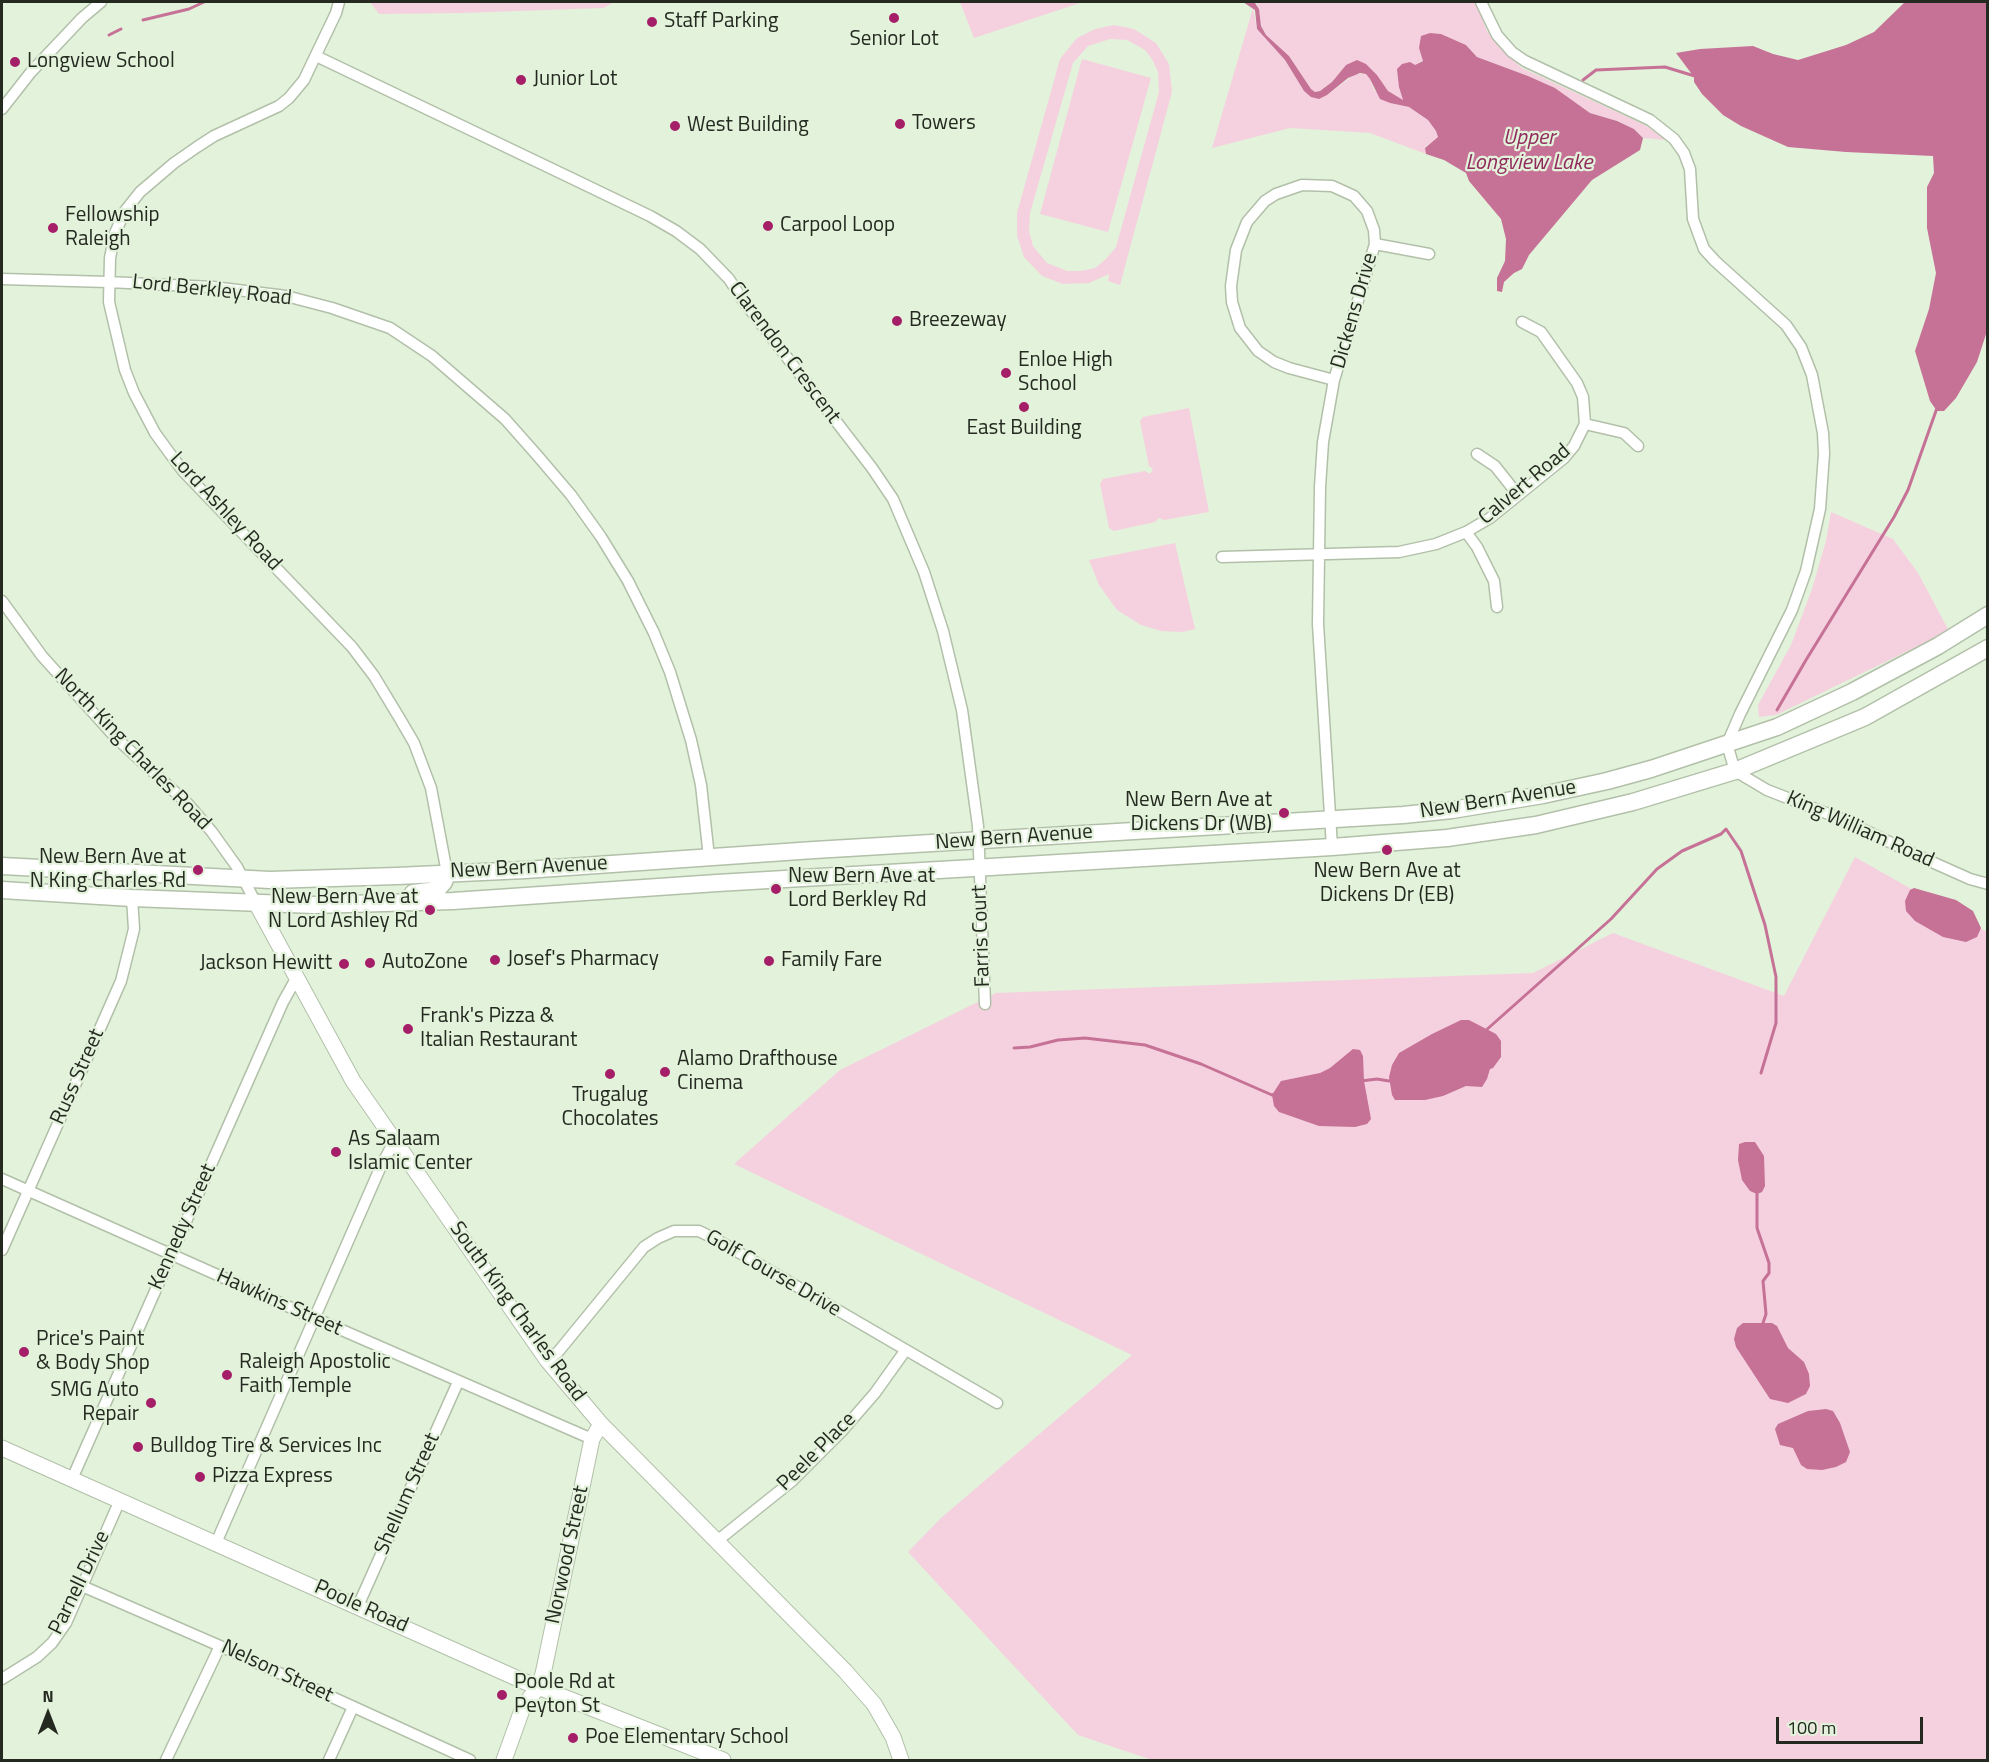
<!DOCTYPE html>
<style>
body{margin:0}
#map{position:relative;width:1989px;height:1762px;overflow:hidden;background:#e3f2db;font-family:"Titillium Web",sans-serif}
canvas{display:block}
.frame{position:absolute;inset:0;border:3px solid #252a21;pointer-events:none}
.north{position:absolute;left:18px;top:1684px;width:60px;height:60px;-webkit-text-stroke:4px #e3f2db;paint-order:stroke;rotate:0deg;font-size:16px;font-weight:700;line-height:24px;text-align:center;color:#252a21}
.north::after{content:'';display:block;margin:auto;width:21px;height:27px;background:#252a21;clip-path:polygon(50% 0,100% 100%,50% 72%,0 100%)}
.scale{position:absolute;left:1776px;top:1717px;width:147px;height:27px;box-sizing:border-box;border:3px solid #252a21;border-top:0;padding-left:8px;font-size:18px;line-height:21px;white-space:nowrap;color:#252a21;-webkit-text-stroke:4px #e3f2db;paint-order:stroke}
</style>
<div id="map">
<canvas width="1989" height="1762"></canvas>
<div class="frame"></div>
<div class="north">N</div>
<div class="scale">100 m</div>
</div>
<script>
const c = document.querySelector('canvas').getContext('2d');
c.lineJoin = 'round';
function paint(path, color) { c.fillStyle = color; c.fill(path, 'evenodd'); }
const shape = rows => new Path2D(rows.map(r => 'M' + r).join(''));
function trace(path, color, width, dash) { c.strokeStyle = color; c.lineWidth = width; c.lineCap = dash ? 'butt' : 'round'; c.setLineDash(dash || []); c.stroke(path); }
function write(font, color, halo, rows, align = 'center') {
  c.font = font + ' "Titillium Web",sans-serif'; c.lineWidth = 4.5; c.setLineDash([]); c.textBaseline = 'middle'; c.strokeStyle = halo; c.fillStyle = color; for (const [text, x, y, turn = 0] of rows) {
    c.save(); c.translate(x, y); c.rotate((+turn || 0) * Math.PI / 180); c.textAlign = isNaN(turn) ? turn : align; if (halo) c.strokeText(text, 0, 0); c.fillText(text, 0, 0); c.restore();
  }
}
const green = shape([
 [370,2,614,2,604,8,463,13,379,14],
 [960,2,1083,2,974,38],
 [1256,2,1476,2,1487,31,1500,48,1522,68,1645,125,1667,140,1643,138,1634,129,1617,121,1590,113,1555,88,1528,76,1477,57,1466,45,1441,34,1430,33,1419,48,1423,60,1415,65,1399,87,1404,101,1388,91,1377,75,1346,65,1332,82,1320,91,1315,92,1311,89,1289,56,1266,35,1261,26,1259,9],
 [1253,8,1257,29,1285,60,1304,91,1327,95,1355,74,1366,74,1370,79,1374,90,1390,103,1409,107,1428,120,1436,131,1438,138,1425,147,1426,154,1370,133,1290,128,1212,148],
 [1114,25,1134,29,1156,43,1169,64,1172,92,1120,285,1108,281,1109,274,1089,283,1063,284,1042,276,1024,257,1017,236,1017,213,1060,59,1077,38,1095,29],
 [1110,39,1127,40,1145,50,1152,59,1158,72,1159,92,1116,247,1106,259,1095,268,1081,271,1067,271,1047,263,1033,246,1029,231,1030,213,1073,63,1088,46],
 [1082,59,1151,78,1108,232,1040,214],
 [1189,408,1209,512,1164,520,1159,518,1155,522,1114,531,1109,528,1100,484,1103,479,1145,471,1150,474,1153,469,1149,466,1140,421,1143,417],
 [1831,512,1893,539,1918,573,1949,631,1776,715,1759,717,1758,705,1791,645,1812,589,1826,541],
 [1175,543,1195,629,1182,632,1161,631,1141,625,1117,610,1099,585,1089,560],
 [1855,857,1987,932,1987,1760,1152,1760,1078,1735,908,1552,941,1518,1132,1355,734,1164,840,1070,996,993,1533,973,1613,933,1784,996]
]);
const water = shape([
 [1243,2,1255,3,1259,9,1261,26,1266,35,1289,56,1311,89,1315,92,1320,91,1332,82,1346,65,1357,60,1366,64,1377,75,1388,91,1403,100,1399,87,1397,69,1402,64,1410,62,1415,65,1423,61,1419,48,1421,36,1430,33,1441,34,1466,45,1477,57,1528,76,1555,88,1590,113,1617,121,1634,129,1643,138,1640,150,1592,180,1529,255,1522,269,1514,273,1504,282,1502,292,1497,291,1497,278,1505,261,1506,239,1501,219,1469,181,1466,173,1444,160,1426,154,1425,148,1438,137,1436,131,1428,120,1409,107,1390,103,1380,99,1370,79,1366,74,1360,73,1348,78,1327,95,1319,99,1311,97,1304,91,1285,60,1257,29,1255,10],
 [1905,2,1987,2,1987,331,1977,362,1956,398,1944,411,1937,411,1930,401,1915,351,1929,309,1936,273,1927,228,1927,187,1934,173,1933,156,1846,152,1788,147,1741,126,1723,115,1702,94,1694,82,1694,77,1676,53,1700,49,1753,46,1773,54,1798,60,1846,45,1874,32],
 [1914,888,1956,900,1973,911,1981,928,1977,937,1966,942,1943,937,1915,921,1906,911,1905,901,1910,890],
 [1461,1020,1469,1020,1496,1034,1501,1041,1501,1057,1493,1068,1490,1069,1487,1079,1482,1087,1466,1086,1443,1096,1425,1100,1395,1100,1392,1095,1389,1077,1392,1065,1399,1053,1432,1034],
 [1353,1049,1360,1050,1363,1056,1364,1081,1371,1119,1367,1124,1355,1127,1319,1126,1279,1112,1274,1106,1272,1095,1281,1081,1320,1073,1330,1068],
 [1745,1142,1755,1142,1764,1156,1765,1186,1762,1192,1757,1194,1750,1191,1742,1180,1738,1160,1739,1144],
 [1743,1323,1772,1323,1777,1326,1788,1348,1804,1362,1809,1374,1810,1386,1806,1394,1788,1403,1770,1399,1736,1347,1734,1339,1737,1328],
 [1826,1409,1833,1411,1840,1423,1850,1452,1846,1462,1836,1467,1822,1470,1807,1469,1801,1465,1793,1448,1780,1445,1775,1429,1778,1424,1808,1411]
]);
const stream = shape([
 [143,20,189,9,204,2],
 [109,35,121,29],
 [1583,80,1596,70,1665,67,1698,77],
 [1777,710,1806,660,1894,517,1908,490,1937,408],
 [1484,1032,1611,919,1657,869,1682,851,1721,834,1726,829,1741,851,1765,925,1776,977,1776,1023,1761,1073],
 [1014,1048,1030,1047,1058,1040,1085,1038,1145,1045,1201,1064,1272,1095,1275,1094],
 [1361,1081,1377,1079,1389,1081,1393,1079],
 [1757,1194,1757,1228,1769,1263,1769,1273,1763,1281,1766,1314,1763,1323]
]);
const street = shape([
 [339,2,336,13,313,61,304,80,289,98,279,106,214,136,197,147,174,163,140,192,125,211,115,233,110,258,109,302,125,370,134,393,155,433,171,455,183,471,352,647,374,676,400,719,414,743,431,788,447,873],
 [1481,2,1497,35,1512,52,1525,61,1650,120,1674,139,1684,153,1690,169,1693,219,1704,249,1715,261,1786,325,1801,347,1812,375,1823,433,1824,454,1820,509,1806,571,1792,610,1740,714,1727,744,1735,771,1767,790,1844,820,1914,854,1970,879,1988,884],
 [316,56,571,178,650,216,676,231,700,249,729,279,742,299,872,468,893,499,924,572,943,631,962,710,978,826,985,1004],
 [2,109,31,72,82,18,101,2],
 [1375,244,1429,254],
 [2,279,108,282,213,287,286,296,332,308,390,328,432,356,505,419,536,454,571,495,601,537,628,581,654,633,670,672,691,740,701,785,709,857],
 [1585,424,1624,433,1638,446],
 [1477,454,1495,466,1518,495],
 [1466,532,1477,547,1494,581,1497,607],
 [1222,557,1399,552,1436,544,1466,532,1490,518,1564,458,1574,446,1585,424,1583,397,1577,383,1541,332,1522,322],
 [2,601,42,656,115,737,188,804,212,832,237,867,256,903],
 [1332,847,1318,624,1320,487,1323,442,1334,380,1289,368,1274,362,1258,351,1240,328,1232,302,1231,286,1236,250,1247,222,1265,201,1276,194,1302,185,1332,186,1354,196,1367,211,1374,230,1375,244,1334,380],
 [2,1179,305,1314,592,1439],
 [2,1250,121,981,134,929,132,898],
 [547,1360,558,1352,644,1247,658,1238,674,1231,699,1231,719,1241,997,1403],
 [72,1479,283,1002,297,977],
 [717,1541,792,1481,842,1431,875,1393,905,1351],
 [216,1543,381,1166,394,1142],
 [82,1586,220,1646,470,1760],
 [358,1606,458,1382],
 [2,1679,37,1657,52,1643,66,1623,120,1500],
 [166,1760,220,1646],
 [329,1760,353,1707]
]);
const secondary = shape([
 [256,903,353,1081,547,1360,601,1424,845,1671,874,1704,893,1737,901,1760],
 [2,1448,523,1681,723,1760],
 [504,1760,523,1707,538,1687,543,1674,592,1439,601,1424]
]);
const primary = shape([
 [2,866,270,880,397,876,525,870,814,850,1403,815,1452,810,1543,795,1607,781,1651,769,1777,727,1852,692,1938,646,1988,615],
 [2,890,132,898,314,905,453,901,717,883,1332,847,1447,838,1536,825,1633,802,1735,771,1865,717,1988,648],
 [413,893,437,890,444,882,447,873]
]);
const markers = [
 [894,18,6,"#a51e68"],
 [652,22,6,"#a51e68"],
 [15,62,6,"#a51e68"],
 [521,80,6,"#a51e68"],
 [900,124,6,"#a51e68"],
 [675,126,6,"#a51e68"],
 [768,226,6,"#a51e68"],
 [53,228,6,"#a51e68"],
 [897,321,6,"#a51e68"],
 [1006,373,6,"#a51e68"],
 [1024,407,6,"#a51e68"],
 [1284,813,6,"#a51e68"],
 [1387,850,6,"#a51e68"],
 [198,870,6,"#a51e68"],
 [776,889,6,"#a51e68"],
 [430,910,6,"#a51e68"],
 [495,960,6,"#a51e68"],
 [769,961,6,"#a51e68"],
 [370,963,6,"#a51e68"],
 [344,964,6,"#a51e68"],
 [408,1029,6,"#a51e68"],
 [665,1072,6,"#a51e68"],
 [610,1074,6,"#a51e68"],
 [336,1152,6,"#a51e68"],
 [24,1352,6,"#a51e68"],
 [227,1375,6,"#a51e68"],
 [151,1403,6,"#a51e68"],
 [138,1447,6,"#a51e68"],
 [200,1477,6,"#a51e68"],
 [502,1695,6,"#a51e68"],
 [573,1738,6,"#a51e68"]
];
const poiNames = [
 ["Staff Parking",664,22],
 ["Senior Lot",894,40,"center"],
 ["Longview School",27,62],
 ["Junior Lot",533,80],
 ["Towers",912,124],
 ["West Building",687,126],
 ["Fellowship",65,216],
 ["Raleigh",65,240],
 ["Carpool Loop",780,226],
 ["Breezeway",909,321],
 ["Enloe High",1018,361],
 ["School",1018,385],
 ["East Building",1024,429,"center"],
 ["New Bern Ave at",1272,801,"right"],
 ["Dickens Dr (WB)",1272,825,"right"],
 ["New Bern Ave at",186,858,"right"],
 ["N King Charles Rd",186,882,"right"],
 ["New Bern Ave at",1387,872,"center"],
 ["Dickens Dr (EB)",1387,896,"center"],
 ["New Bern Ave at",788,877],
 ["Lord Berkley Rd",788,901],
 ["New Bern Ave at",418,898,"right"],
 ["N Lord Ashley Rd",418,922,"right"],
 ["Josef's Pharmacy",507,960],
 ["Family Fare",781,961],
 ["AutoZone",382,963],
 ["Jackson Hewitt",332,964,"right"],
 ["Frank's Pizza &",420,1017],
 ["Italian Restaurant",420,1041],
 ["Alamo Drafthouse",677,1060],
 ["Cinema",677,1084],
 ["Trugalug",610,1096,"center"],
 ["Chocolates",610,1120,"center"],
 ["As Salaam",348,1140],
 ["Islamic Center",348,1164],
 ["Price's Paint",36,1340],
 ["& Body Shop",36,1364],
 ["Raleigh Apostolic",239,1363],
 ["Faith Temple",239,1387],
 ["SMG Auto",139,1391,"right"],
 ["Repair",139,1415,"right"],
 ["Bulldog Tire & Services Inc",150,1447],
 ["Pizza Express",212,1477],
 ["Poole Rd at",514,1683],
 ["Peyton St",514,1707],
 ["Poe Elementary School",585,1738]
];
const streetNames = [
 ["Lord Berkley Road",212,291,6],
 ["Dickens Drive",1355,311,-74],
 ["Clarendon Crescent",784,353,53],
 ["Calvert Road",1525,485,-40],
 ["Lord Ashley Road",225,512,47],
 ["North King Charles Road",132,750,46],
 ["New Bern Avenue",1498,800,-9],
 ["King William Road",1860,830,24],
 ["New Bern Avenue",1014,838,-4],
 ["New Bern Avenue",529,868,-3],
 ["Farris Court",982,936,-92],
 ["Russ Street",78,1077,-66],
 ["Kennedy Street",183,1227,-66],
 ["Golf Course Drive",773,1274,30],
 ["Hawkins Street",279,1303,24],
 ["South King Charles Road",517,1312,54],
 ["Peele Place",817,1452,-45],
 ["Shellum Street",408,1494,-66],
 ["Norwood Street",568,1555,-78],
 ["Parnell Drive",80,1583,-64],
 ["Poole Road",361,1607,24],
 ["Nelson Street",277,1672,25]
];
const waterNames = [
 ["Upper",1529,139],
 ["Longview Lake",1529,164]
];
paint(green, '#f5d1df');
paint(water, '#c67196');
trace(stream, '#c67196', 3);
trace(street, '#b2c0a9', 13);
trace(secondary, '#b2c0a9', 17);
trace(primary, '#b2c0a9', 19);
trace(street, '#fff', 10);
trace(secondary, '#fff', 15);
trace(primary, '#fff', 16);
for (const [x, y, r, color] of markers) { const dot = new Path2D(); dot.arc(x, y, r, 0, 2 * Math.PI); c.fillStyle = color; c.fill(dot); trace(dot, '#e3f2db', 2); }
write('21px', '#252a21', '#e3f2db', poiNames, 'left');
write('21px', '#252a21', '#e3f2db', streetNames);
write('italic 22px', '#912b5e', '#e3f2db', waterNames);
</script>
